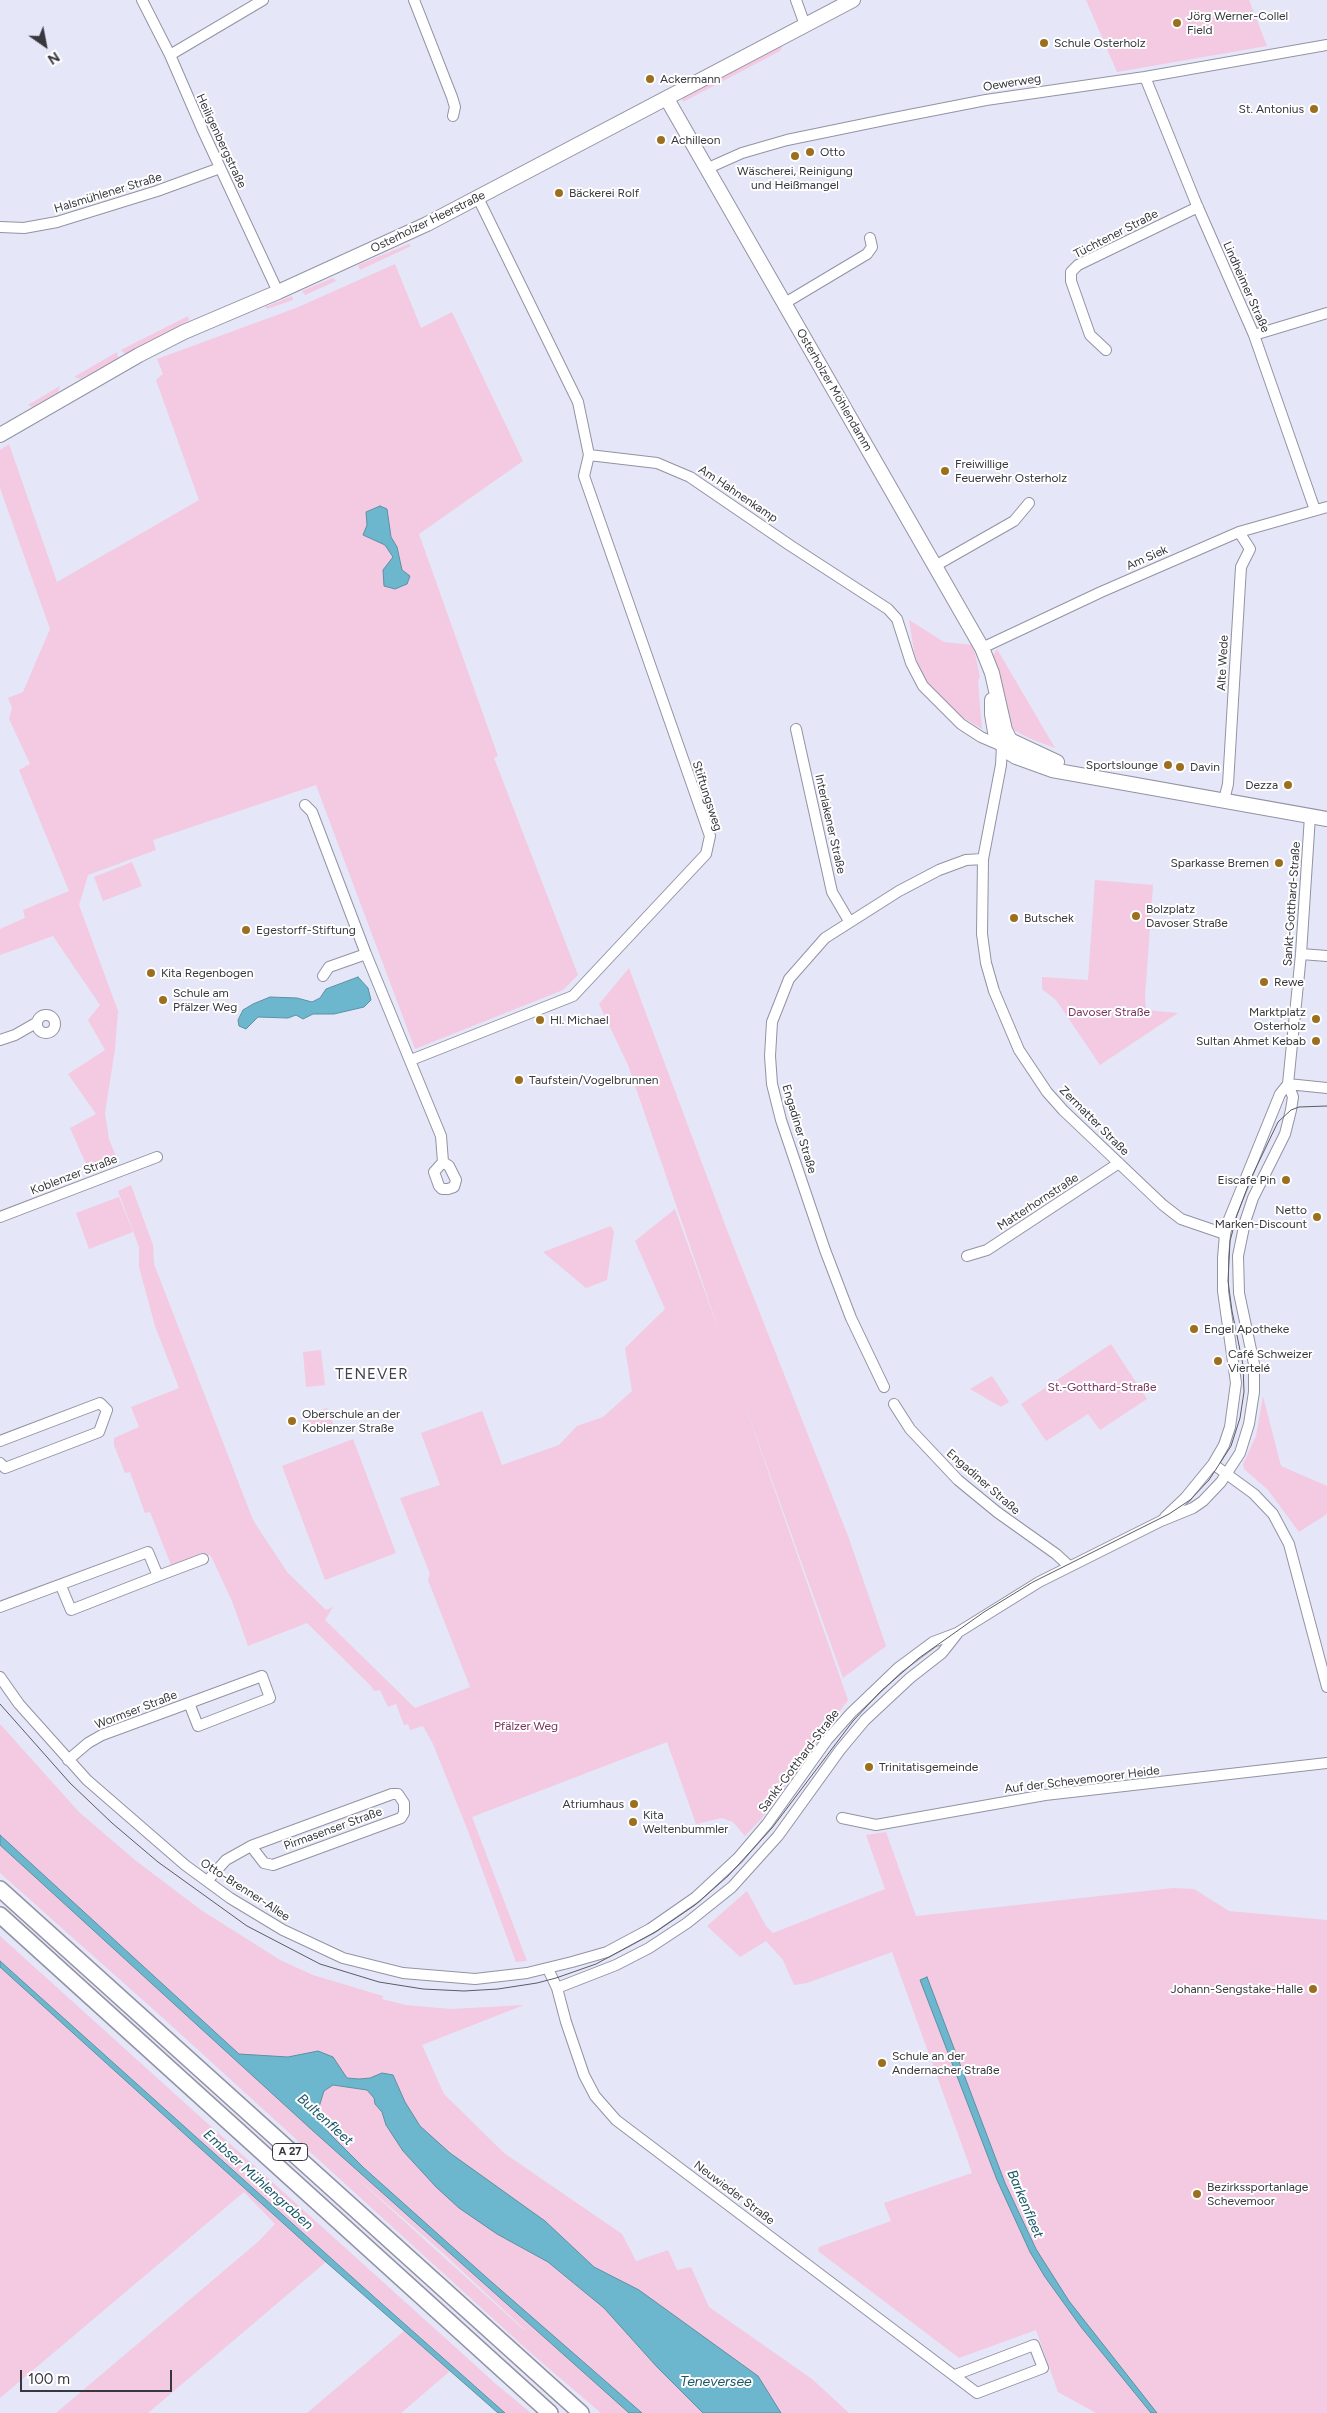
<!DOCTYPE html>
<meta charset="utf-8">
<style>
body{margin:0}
#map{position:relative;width:1327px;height:2413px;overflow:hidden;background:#e5e6f8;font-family:Figtree,sans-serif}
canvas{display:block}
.north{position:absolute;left:20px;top:20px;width:50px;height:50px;-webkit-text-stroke:4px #fff;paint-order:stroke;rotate:147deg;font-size:14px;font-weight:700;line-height:20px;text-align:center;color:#37373e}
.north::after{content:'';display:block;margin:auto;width:18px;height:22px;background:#37373e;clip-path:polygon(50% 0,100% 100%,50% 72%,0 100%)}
.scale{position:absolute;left:20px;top:2370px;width:152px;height:22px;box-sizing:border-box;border:2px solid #37373e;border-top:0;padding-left:6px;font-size:15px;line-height:18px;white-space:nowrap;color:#37373e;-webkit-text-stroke:4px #fff;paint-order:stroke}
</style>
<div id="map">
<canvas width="1327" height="2413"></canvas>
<div class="north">N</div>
<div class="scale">100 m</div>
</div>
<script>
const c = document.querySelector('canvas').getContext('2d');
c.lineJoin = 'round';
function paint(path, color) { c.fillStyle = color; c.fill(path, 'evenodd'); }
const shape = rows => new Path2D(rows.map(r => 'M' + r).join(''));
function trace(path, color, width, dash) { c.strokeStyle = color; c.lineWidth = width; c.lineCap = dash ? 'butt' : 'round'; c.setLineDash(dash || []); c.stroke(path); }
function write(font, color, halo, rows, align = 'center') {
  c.font = font + ' Figtree,sans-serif'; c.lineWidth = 4; c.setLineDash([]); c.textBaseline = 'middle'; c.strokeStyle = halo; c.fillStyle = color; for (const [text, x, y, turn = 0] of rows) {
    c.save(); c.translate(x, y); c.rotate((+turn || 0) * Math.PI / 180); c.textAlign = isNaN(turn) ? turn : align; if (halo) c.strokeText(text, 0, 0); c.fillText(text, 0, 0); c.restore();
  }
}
const green = shape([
 [1086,0,1249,0,1267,46,1117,72],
 [783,45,780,51,683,102,682,98],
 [409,244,411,246,360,270,358,265],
 [395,264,421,328,452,312,523,461,419,534,498,756,494,758,578,975,563,990,415,1049,316,785,153,840,156,850,88,875,79,905,118,1011,115,1049,105,1113,109,1139,117,1159,89,1171,70,1128,96,1114,68,1074,105,1050,88,1020,100,1005,53,936,0,955,0,929,25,918,23,910,69,891,19,770,30,764,9,719,12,708,8,698,23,692,50,629,0,488,0,450,9,444,57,582,199,500,156,380,163,374,157,359,296,308],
 [333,278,336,281,305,295,302,291],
 [292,296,293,300,267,309,265,307],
 [188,316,189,320,177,328,125,354,121,350],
 [117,352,118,358,80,379,74,377],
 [60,386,58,392,32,407,28,405],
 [909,620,944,642,973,645,980,677,978,681,982,729,959,715,926,682,920,671,914,651],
 [997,649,1055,748,1031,739,1008,727,1003,696,993,656],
 [132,862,142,886,103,901,94,877],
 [1095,880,1153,885,1145,997,1146,1010,1178,1013,1100,1065,1056,1000,1042,989,1042,977,1088,980],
 [629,968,727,1230,848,1536,886,1646,843,1678,740,1391,848,1700,761,1819,745,1836,733,1822,722,1818,696,1824,667,1742,472,1817,527,1961,516,1962,468,1831,433,1744,423,1726,410,1730,408,1724,404,1725,396,1704,388,1707,380,1690,374,1691,371,1686,307,1623,248,1646,232,1601,211,1556,203,1553,171,1565,150,1512,145,1513,130,1472,125,1473,114,1445,114,1438,139,1427,131,1407,179,1388,155,1326,139,1267,139,1247,118,1191,131,1185,153,1245,154,1264,253,1520,287,1572,326,1610,333,1607,325,1620,415,1708,470,1687,428,1580,430,1574,400,1498,440,1485,421,1433,482,1411,502,1465,559,1445,577,1426,603,1417,632,1391,625,1348,665,1309,635,1241,675,1209,722,1339,628,1065,599,1004],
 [119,1197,133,1232,89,1249,76,1213],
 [611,1226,614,1232,607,1280,586,1288,543,1252],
 [1111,1344,1147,1399,1100,1430,1088,1414,1046,1441,1021,1404],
 [321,1350,325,1385,306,1387,303,1352],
 [992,1376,1009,1402,1001,1407,970,1389],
 [1263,1396,1281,1466,1327,1486,1327,1514,1299,1532,1268,1490,1244,1469,1243,1464,1256,1436],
 [327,1408,333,1424,311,1432,306,1416],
 [353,1439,396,1553,325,1580,282,1466],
 [0,1724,79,1812,135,1860,201,1910,280,1960,313,1975,383,1996,382,1999,406,2005,451,2009,524,2005,422,2045,444,2094,504,2153,622,2234,636,2261,668,2250,677,2270,691,2267,709,2307,812,2379,849,2413,601,2413,533,2355,163,2018,0,1873],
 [351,2173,443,2253,525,2330,524,2330],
 [886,1832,916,1916,1173,1888,1194,1889,1229,1911,1327,1920,1327,2413,1096,2413,1058,2392,1036,2330,959,2358,818,2251,819,2247,891,2221,884,2203,972,2173,892,1952,807,1983,794,1985,783,1960,766,1941,740,1957,707,1926,747,1891,766,1926,773,1933,885,1889,866,1835],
 [0,1936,496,2384,531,2413,505,2413,173,2117,0,1961],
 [0,1967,326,2262,148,2413,56,2413,259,2241,275,2224,244,2192,0,2398],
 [404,2331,450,2371,401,2413,307,2413]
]);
const water = shape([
 [380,506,387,509,391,537,397,547,402,570,410,576,407,584,395,589,384,586,383,570,393,557,385,545,363,535,367,525,366,512,380,506],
 [358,977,368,988,371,1000,364,1007,334,1014,313,1014,303,1019,296,1015,288,1018,258,1017,246,1029,239,1026,238,1020,243,1010,253,1004,270,997,297,998,312,1002,320,998,326,989,358,977],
 [0,1835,239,2054,288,2057,318,2051,333,2057,347,2078,359,2079,370,2078,382,2073,393,2075,405,2102,420,2126,450,2153,545,2221,594,2267,639,2290,758,2376,781,2413,703,2413,657,2367,604,2308,548,2262,497,2234,459,2208,436,2187,403,2151,386,2125,382,2112,375,2104,374,2098,367,2090,333,2085,324,2091,318,2110,318,2120,331,2135,364,2168,486,2277,642,2413,629,2413,312,2130,0,1845,0,1835],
 [0,1961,372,2295,505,2413,498,2413,326,2262,0,1967,0,1961],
 [927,1977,1005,2183,1036,2249,1069,2301,1157,2413,1151,2413,1081,2327,1045,2277,1030,2252,997,2180,920,1980,927,1977]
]);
const minor = shape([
 [142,0,170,55,203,131,278,292],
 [414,0,452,97,455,107,453,116],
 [796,0,805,25],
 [170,55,263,0],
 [1145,77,1196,203,1254,335,1315,510],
 [706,169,742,153,787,140,889,119,986,100,1145,77,1327,45],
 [0,227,24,228,57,222,157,191,220,168],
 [785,303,867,254,872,247,870,238],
 [1254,335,1327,313],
 [1106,350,1090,335,1071,281,1071,272,1078,265,1198,207],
 [589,455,657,463,690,477,791,546,888,609,897,619,911,663,923,686,961,724,981,737,1002,746,1001,765,983,859,982,934,986,963,994,991,1019,1050,1047,1092,1063,1110,1163,1205,1181,1219,1225,1234],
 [935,566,1014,521,1029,503],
 [982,648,1101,592,1239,532,1327,507],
 [796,729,832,892,849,921],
 [1224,800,1228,784,1241,567,1250,549,1239,532],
 [305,805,312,812,366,954,441,1136,443,1162,434,1172,439,1186,442,1189,448,1189,454,1187,456,1180,449,1166,443,1162],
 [1301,954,1327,956],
 [323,976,329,967,366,954],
 '37 1024a9 9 0 1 1 18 0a9 9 0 1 1-18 0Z',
 [0,1040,15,1035,36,1023],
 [411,1060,573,996,706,854,710,836,584,476,589,455,578,402,478,198],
 [1288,1084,1327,1088],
 [0,1217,157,1157],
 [967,1256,987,1250,1119,1163],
 [884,1387,851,1318,825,1250,781,1120,772,1084,770,1056,772,1022,789,979,825,938,899,891,939,870,966,860,983,859],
 [894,1404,910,1429,958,1480,997,1512,1056,1554,1069,1566],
 [0,1441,100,1403,107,1410,99,1432,5,1468,0,1463],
 [1213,1464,1254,1494,1273,1514,1289,1544,1327,1687],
 [1165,1517,1186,1497,1213,1464,1224,1445,1230,1427,1236,1383,1223,1291,1223,1258,1225,1234,1228,1222,1280,1094,1288,1084],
 [158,1576,203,1559],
 [0,1607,148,1552,158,1576,71,1610,61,1586],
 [262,1676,270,1698,198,1726,189,1703,262,1676],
 [0,1677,19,1704,87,1780,185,1865,230,1898,283,1930,343,1958,403,1973,475,1979,527,1973,572,1962,607,1952,650,1929,696,1897,738,1858,767,1824,827,1740,851,1713,898,1668,933,1642,957,1633,1039,1582,1161,1521,1193,1508,1203,1501,1221,1482,1240,1453,1249,1424,1254,1392,1254,1364,1239,1293,1238,1256,1245,1222,1253,1198,1285,1134,1291,1110,1293,1097,1288,1084,1301,954,1310,816],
 [68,1760,88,1743,102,1735,189,1703],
 [842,1818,876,1825,1045,1795,1327,1763],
 [207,1881,226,1860,251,1846,392,1794,398,1794,404,1803,404,1813,401,1818,273,1865,264,1863,251,1846],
 [548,1969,557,1988,566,2022,584,2075,595,2096,616,2120,977,2393,1043,2368,1034,2345,955,2375],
 [557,1988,616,1965,649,1948,687,1923,732,1887,778,1836,840,1750,865,1720,910,1678,942,1653,957,1634]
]);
const major = shape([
 [667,99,982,648,992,673,1005,730,1010,740],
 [0,435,139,355,184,332,278,292,427,224,853,0],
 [992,700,992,714,996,738,1008,752,1016,757,1052,770,1327,819],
 [1010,740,1057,762]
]);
const highway = shape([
 [0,1889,581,2413],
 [0,1915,550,2413]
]);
const tram = shape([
 [0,1704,70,1783,112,1823,158,1862,247,1926,320,1964,379,1982,423,1989,464,1991,498,1989,537,1983,556,1978,596,1964,657,1931,695,1905,728,1876,772,1828,853,1721,881,1691,919,1658,984,1612,1033,1582,1169,1514,1190,1500,1209,1480,1231,1446,1240,1418,1244,1392,1243,1365,1232,1311,1228,1281,1230,1241,1237,1215,1251,1178,1278,1122,1291,1110,1299,1107,1327,1106]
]);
const markers = [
 [1177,23,5,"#9b6f1e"],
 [1044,43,5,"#9b6f1e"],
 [650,79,5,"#9b6f1e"],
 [1314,109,5,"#9b6f1e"],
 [661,140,5,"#9b6f1e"],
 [810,152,5,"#9b6f1e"],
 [795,156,5,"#9b6f1e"],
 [559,193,5,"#9b6f1e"],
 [945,471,5,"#9b6f1e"],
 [1168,765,5,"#9b6f1e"],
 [1180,767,5,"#9b6f1e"],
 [1288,785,5,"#9b6f1e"],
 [1279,863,5,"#9b6f1e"],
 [1136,916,5,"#9b6f1e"],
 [1014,918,5,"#9b6f1e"],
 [246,930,5,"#9b6f1e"],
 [151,973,5,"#9b6f1e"],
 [1264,982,5,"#9b6f1e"],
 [163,1000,5,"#9b6f1e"],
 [1316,1019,5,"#9b6f1e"],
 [540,1020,5,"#9b6f1e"],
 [1316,1041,5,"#9b6f1e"],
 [519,1080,5,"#9b6f1e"],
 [1286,1180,5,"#9b6f1e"],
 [1317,1217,5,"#9b6f1e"],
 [1194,1329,5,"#9b6f1e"],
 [1218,1361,5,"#9b6f1e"],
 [292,1421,5,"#9b6f1e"],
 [869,1767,5,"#9b6f1e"],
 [634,1804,5,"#9b6f1e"],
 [633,1822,5,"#9b6f1e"],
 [1313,1989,5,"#9b6f1e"],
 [882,2063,5,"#9b6f1e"],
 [1197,2194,5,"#9b6f1e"]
];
const shields = [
 [290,2152,35]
];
const shieldNames = [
 ["A 27",290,2152]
];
const poiNames = [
 ["Jörg Werner-Collel",1187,16],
 ["Field",1187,30],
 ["Schule Osterholz",1054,43],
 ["Ackermann",660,79],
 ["St. Antonius",1304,109,"right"],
 ["Achilleon",671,140],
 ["Otto",820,152],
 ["Wäscherei, Reinigung",795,171,"center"],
 ["und Heißmangel",795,185,"center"],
 ["Bäckerei Rolf",569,193],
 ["Freiwillige",955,464],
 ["Feuerwehr Osterholz",955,478],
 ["Sportslounge",1158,765,"right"],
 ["Davin",1190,767],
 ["Dezza",1278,785,"right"],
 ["Sparkasse Bremen",1269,863,"right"],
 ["Bolzplatz",1146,909],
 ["Davoser Straße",1146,923],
 ["Butschek",1024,918],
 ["Egestorff-Stiftung",256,930],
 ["Kita Regenbogen",161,973],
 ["Rewe",1274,982],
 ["Schule am",173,993],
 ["Pfälzer Weg",173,1007],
 ["Marktplatz",1306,1012,"right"],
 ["Osterholz",1306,1026,"right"],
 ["Hl. Michael",550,1020],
 ["Sultan Ahmet Kebab",1306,1041,"right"],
 ["Taufstein/Vogelbrunnen",529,1080],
 ["Eiscafe Pin",1276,1180,"right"],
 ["Netto",1307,1210,"right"],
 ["Marken-Discount",1307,1224,"right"],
 ["Engel Apotheke",1204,1329],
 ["Café Schweizer",1228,1354],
 ["Viertelé",1228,1368],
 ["Oberschule an der",302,1414],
 ["Koblenzer Straße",302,1428],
 ["Trinitatisgemeinde",879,1767],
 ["Atriumhaus",624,1804,"right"],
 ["Kita",643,1815],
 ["Weltenbummler",643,1829],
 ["Johann-Sengstake-Halle",1303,1989,"right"],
 ["Schule an der",892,2056],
 ["Andernacher Straße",892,2070],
 ["Bezirkssportanlage",1207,2187],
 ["Schevemoor",1207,2201]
];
const streetNames = [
 ["Oewerweg",1012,83,-9],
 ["Heiligenbergstraße",221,141,65],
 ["Halsmühlener Straße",108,193,-17],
 ["Osterholzer Heerstraße",428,222,-26],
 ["Tüchtener Straße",1116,234,-27],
 ["Lindheimer Straße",1246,287,66],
 ["Osterholzer Möhlendamm",834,390,60],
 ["Am Hahnenkamp",738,494,34],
 ["Am Siek",1147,558,-24],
 ["Alte Wede",1223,663,-87],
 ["Stiftungsweg",707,796,72],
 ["Interlakener Straße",830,824,77],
 ["Sankt-Gotthard-Straße",1292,904,-86],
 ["Zermatter Straße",1094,1121,45],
 ["Engadiner Straße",799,1129,73],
 ["Koblenzer Straße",74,1175,-21],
 ["Matterhornstraße",1038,1202,-33],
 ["Engadiner Straße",983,1482,41],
 ["Wormser Straße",136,1710,-21],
 ["Sankt-Gotthard-Straße",799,1761,-53],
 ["Auf der Schevemoorer Heide",1082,1780,-7],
 ["Pirmasenser Straße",333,1829,-20],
 ["Otto-Brenner-Allee",245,1890,33],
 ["Neuwieder Straße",734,2193,37]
];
const parkNames = [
 ["Davoser Straße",1109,1012],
 ["St.-Gotthard-Straße",1102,1387],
 ["Pfälzer Weg",526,1726]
];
const waterNames = [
 ["Bultenfleet",325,2120,42],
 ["Embser Mühlengraben",258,2180,42],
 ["Barkenfleet",1025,2204,67],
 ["Teneversee",716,2382]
];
const quarterNames = [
 ["TENEVER",372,1375]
];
paint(green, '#f3cae1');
paint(water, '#6cb7ce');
trace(water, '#5c91a3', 1);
trace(minor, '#9293a3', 12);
trace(major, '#9293a3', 16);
trace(highway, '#9293a3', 18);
trace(minor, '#fff', 10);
trace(major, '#fff', 14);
trace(highway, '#fff', 15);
trace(tram, '#5c5c66', 1);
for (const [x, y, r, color] of markers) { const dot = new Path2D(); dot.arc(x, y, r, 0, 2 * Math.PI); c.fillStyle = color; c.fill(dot); trace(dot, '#fff', 2); }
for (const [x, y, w] of shields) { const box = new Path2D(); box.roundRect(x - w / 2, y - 8.5, w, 17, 4); c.fillStyle = '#fff'; c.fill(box); trace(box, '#37373e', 1); }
write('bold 11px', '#37373e', null, shieldNames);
write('12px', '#37373e', '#fff', poiNames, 'left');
write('12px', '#37373e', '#fff', streetNames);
write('12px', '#77325e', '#fff', parkNames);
write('italic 14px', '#1a5869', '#fff', waterNames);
c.letterSpacing = '1px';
write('15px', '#414250', '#fff', quarterNames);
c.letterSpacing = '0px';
</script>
